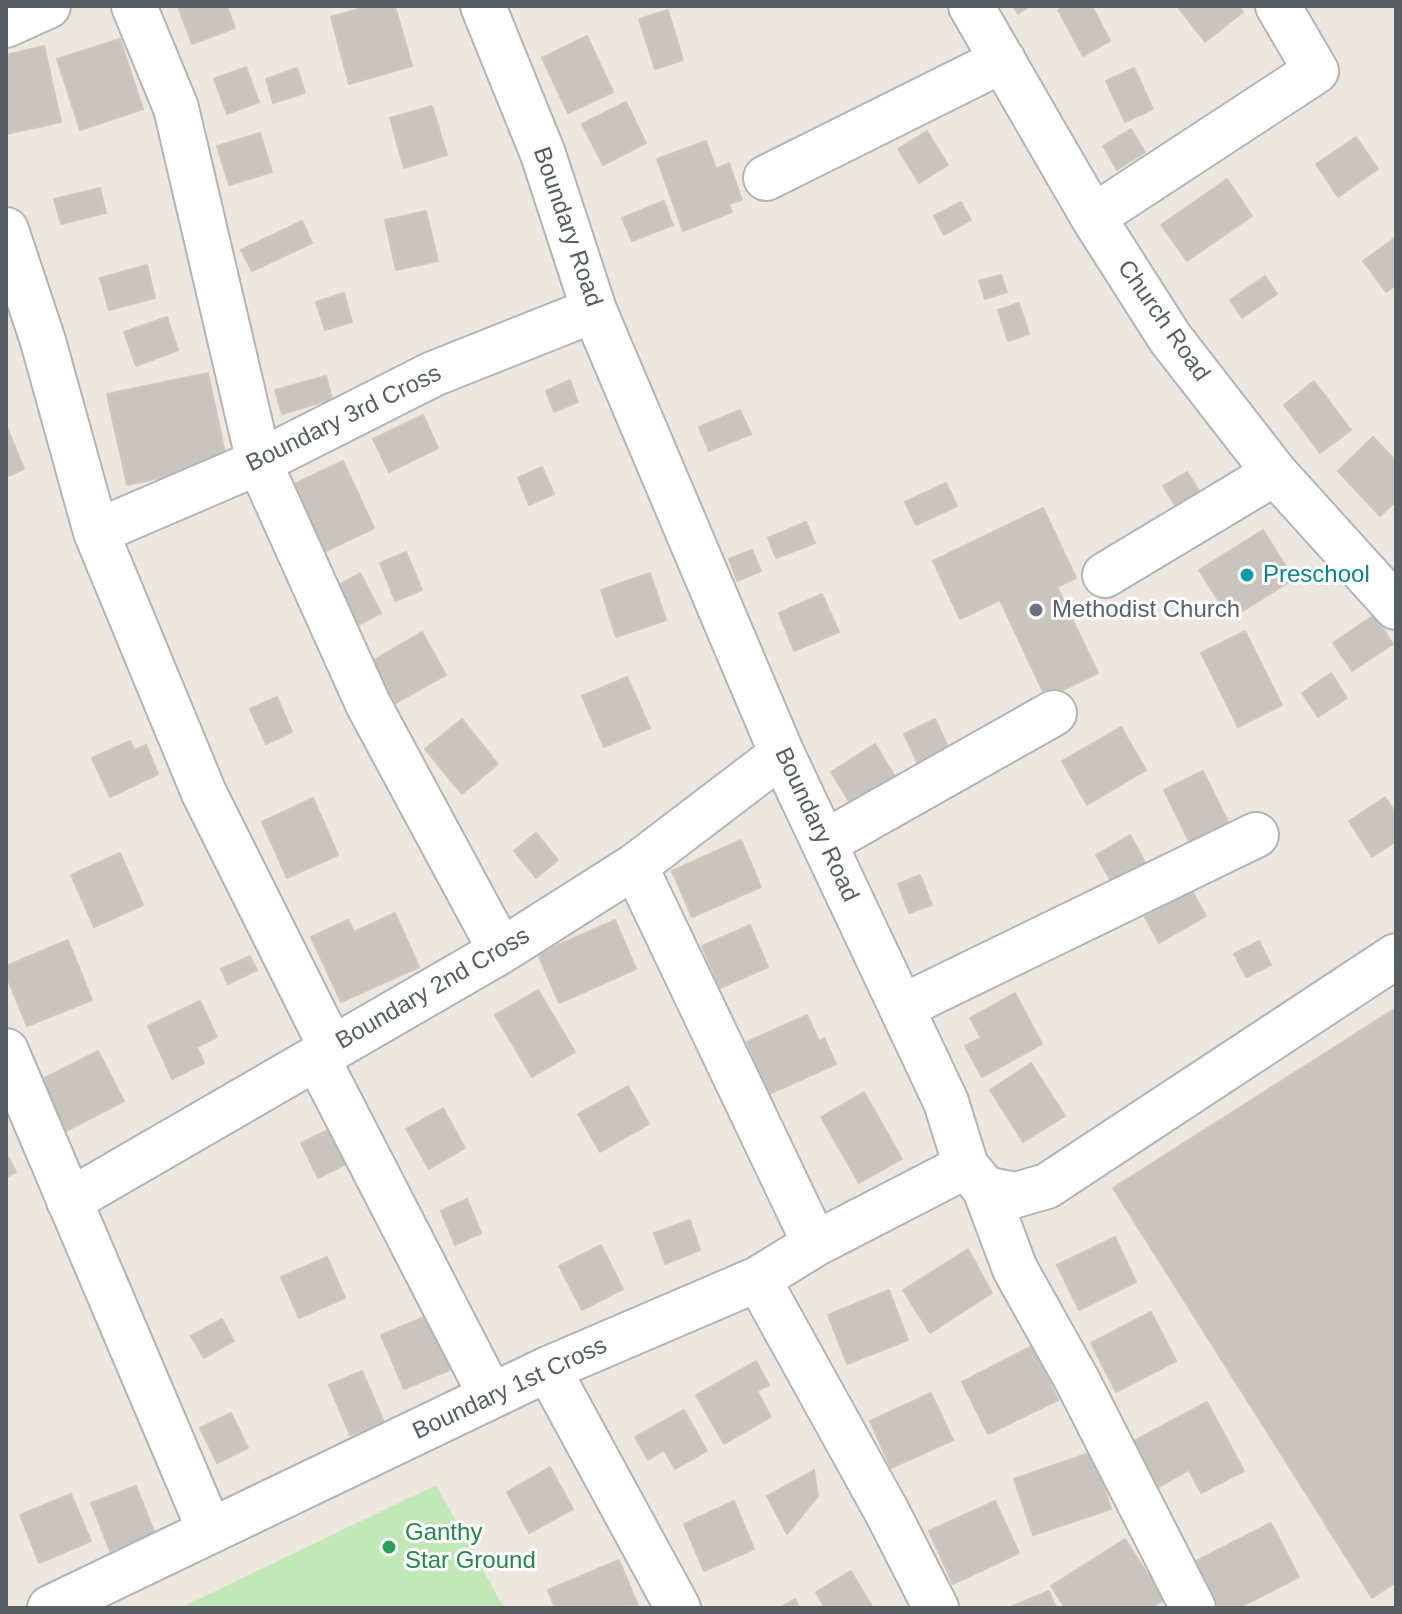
<!DOCTYPE html>
<style>
body{margin:0}
#map{position:relative;width:1402px;height:1614px;overflow:hidden;background:#ede7df;font-family:Arial,sans-serif}
canvas{display:block}
.frame{position:absolute;inset:0;border:8px solid #585f62;pointer-events:none}
</style>
<div id="map">
<canvas width="1402" height="1614"></canvas>
<div class="frame"></div>
</div>
<script>
const c = document.querySelector('canvas').getContext('2d');
c.lineJoin = 'round';
function paint(path, color) { c.fillStyle = color; c.fill(path, 'evenodd'); }
const shape = rows => new Path2D(rows.map(r => 'M' + r).join(''));
function trace(path, color, width, dash) { c.strokeStyle = color; c.lineWidth = width; c.lineCap = dash ? 'butt' : 'round'; c.setLineDash(dash || []); c.stroke(path); }
function write(font, color, halo, rows, align = 'center') {
  c.font = font + ' Arial,sans-serif'; c.lineWidth = 6; c.setLineDash([]); c.textBaseline = 'middle'; c.strokeStyle = halo; c.fillStyle = color; for (const [text, x, y, turn = 0] of rows) {
    c.save(); c.translate(x, y); c.rotate((+turn || 0) * Math.PI / 180); c.textAlign = isNaN(turn) ? turn : align; if (halo) c.strokeText(text, 0, 0); c.fillText(text, 0, 0); c.restore();
  }
}
const green = shape([
 [436,1485,504,1608,180,1608]
]);
const building = shape([
 [178,6,227,6,235,28,192,44,178,6],
 [368,6,395,6,412,66,349,84,331,17,368,6],
 [1013,6,1030,6,1018,14,1013,6],
 [1064,6,1092,6,1110,41,1083,56,1058,10,1064,6],
 [1177,6,1239,6,1243,12,1205,42,1177,6],
 [668,10,683,60,655,69,639,19,668,10],
 [587,36,613,92,568,113,542,58,587,36],
 [120,39,143,109,80,130,57,59,120,39],
 [44,46,61,122,6,134,6,55,44,46],
 [246,67,259,102,227,114,214,79,246,67],
 [297,68,305,93,273,103,266,79,297,68],
 [1134,68,1153,109,1125,122,1106,81,1134,68],
 [626,102,646,143,603,165,582,124,626,102],
 [432,106,447,155,404,168,390,118,432,106],
 [1131,129,1145,152,1117,170,1103,146,1131,129],
 [927,131,948,165,919,183,898,149,927,131],
 [260,133,272,172,229,185,217,146,260,133],
 [1356,137,1378,169,1338,197,1316,164,1356,137],
 [706,141,716,169,729,163,742,200,729,204,732,212,683,231,657,159,706,141],
 [1227,179,1252,216,1187,261,1161,225,1227,179],
 [100,188,106,213,61,224,54,199,100,188],
 [664,201,673,225,632,241,622,218,664,201],
 [961,202,971,220,944,235,934,216,961,202],
 [426,211,438,261,396,270,385,220,426,211],
 [302,221,312,243,252,271,241,250,302,221],
 [1396,237,1396,285,1386,292,1363,261,1396,237],
 [147,265,155,298,109,310,100,278,147,265],
 [1001,275,1007,292,985,299,979,281,1001,275],
 [1265,276,1277,294,1242,318,1230,300,1265,276],
 [344,293,352,322,325,330,316,302,344,293],
 [1019,303,1029,334,1008,341,998,310,1019,303],
 [167,317,178,350,136,366,124,332,167,317],
 [208,373,227,463,127,485,107,394,208,373],
 [326,376,332,399,282,414,275,390,326,376],
 [570,380,578,402,554,412,546,391,570,380],
 [1314,381,1351,430,1320,453,1284,405,1314,381],
 [740,410,751,434,709,451,699,427,740,410],
 [423,415,438,448,389,472,373,439,423,415],
 [6,425,24,469,6,477,6,425],
 [1373,437,1396,461,1396,501,1380,516,1338,471,1373,437],
 [343,461,374,528,322,553,290,486,343,461],
 [542,467,554,494,529,505,518,478,542,467],
 [1187,472,1200,492,1176,507,1163,486,1187,472],
 [946,483,957,506,916,525,905,502,946,483],
 [1043,508,1076,578,1057,587,1098,673,1046,698,1000,600,960,619,933,561,1043,508],
 [806,522,815,543,776,558,768,538,806,522],
 [1263,530,1294,579,1230,619,1199,570,1263,530],
 [752,550,761,571,737,581,729,559,752,550],
 [406,552,422,590,395,601,380,563,406,552],
 [360,573,381,613,351,629,330,590,360,573],
 [650,573,666,620,616,637,601,590,650,573],
 [822,594,839,632,794,651,779,613,822,594],
 [1374,615,1393,644,1352,671,1333,643,1374,615],
 [1245,631,1282,705,1238,727,1201,653,1245,631],
 [422,632,446,675,396,703,372,661,422,632],
 [1331,673,1347,698,1318,717,1302,693,1331,673],
 [627,677,650,728,604,747,582,696,627,677],
 [277,697,292,732,266,744,250,709,277,697],
 [462,719,498,764,462,794,425,749,462,719],
 [935,719,948,747,917,762,904,734,935,719],
 [1121,727,1146,770,1087,805,1062,761,1121,727],
 [130,741,134,750,146,745,158,774,110,797,92,758,130,741],
 [875,744,901,786,857,814,831,772,875,744],
 [1203,771,1231,828,1192,847,1164,790,1203,771],
 [1385,797,1396,814,1396,841,1372,857,1349,821,1385,797],
 [313,798,338,855,287,878,262,822,313,798],
 [536,833,558,860,536,878,514,851,536,833],
 [1130,835,1146,864,1112,883,1096,855,1130,835],
 [741,840,761,887,692,917,672,871,741,840],
 [120,853,143,905,94,927,71,875,120,853],
 [920,875,932,905,909,913,898,884,920,875],
 [1192,891,1206,916,1159,943,1145,917,1192,891],
 [395,913,419,967,341,1002,311,937,348,920,354,932,395,913],
 [615,920,636,969,559,1003,538,954,615,920],
 [750,925,768,967,720,988,702,946,750,925],
 [68,940,92,1000,27,1026,6,975,6,966,68,940],
 [1259,941,1271,965,1246,977,1234,954,1259,941],
 [250,956,257,970,228,984,221,969,250,956],
 [538,990,575,1052,532,1077,495,1015,538,990],
 [1015,993,1042,1044,982,1077,965,1046,981,1038,970,1018,1015,993],
 [200,1001,217,1037,197,1047,204,1063,172,1079,148,1026,200,1001],
 [1396,1008,1396,1582,1372,1598,1113,1188,1396,1008],
 [807,1015,819,1041,824,1038,836,1064,769,1094,747,1042,807,1015],
 [98,1051,124,1101,64,1132,39,1081,98,1051],
 [1031,1063,1065,1116,1023,1142,990,1090,1031,1063],
 [628,1086,649,1124,600,1152,578,1114,628,1086],
 [864,1092,902,1159,859,1183,821,1117,864,1092],
 [443,1108,465,1148,429,1169,406,1129,443,1108],
 [332,1128,350,1162,318,1178,301,1143,332,1128],
 [6,1153,16,1172,6,1177,6,1153],
 [467,1199,481,1233,455,1245,441,1211,467,1199],
 [690,1220,700,1250,665,1264,654,1233,690,1220],
 [1115,1237,1136,1282,1079,1310,1057,1265,1115,1237],
 [601,1245,623,1289,582,1310,559,1266,601,1245],
 [968,1249,992,1293,930,1333,903,1290,968,1249],
 [327,1257,345,1298,299,1318,281,1277,327,1257],
 [889,1290,908,1340,847,1364,828,1315,889,1290],
 [1151,1312,1176,1361,1116,1392,1091,1343,1151,1312],
 [429,1315,452,1369,404,1389,381,1335,429,1315],
 [222,1319,234,1341,204,1358,191,1336,222,1319],
 [1032,1346,1058,1400,988,1434,962,1382,1032,1346],
 [756,1361,769,1385,757,1391,771,1417,724,1444,696,1395,756,1361],
 [362,1371,384,1422,350,1435,329,1385,362,1371],
 [931,1393,953,1440,891,1468,870,1421,931,1393],
 [1207,1402,1244,1471,1201,1493,1189,1470,1159,1487,1134,1441,1207,1402],
 [684,1410,707,1451,675,1469,664,1450,648,1460,635,1437,684,1410],
 [231,1413,248,1448,217,1463,200,1428,231,1413],
 [1092,1452,1111,1509,1033,1535,1014,1479,1092,1452],
 [550,1467,573,1509,529,1533,507,1492,550,1467],
 [814,1470,818,1496,787,1534,767,1496,814,1470],
 [136,1486,155,1534,110,1551,91,1503,136,1486],
 [71,1494,91,1541,39,1563,20,1515,71,1494],
 [734,1501,754,1549,704,1571,684,1524,734,1501],
 [995,1501,1019,1553,953,1584,929,1531,995,1501],
 [1271,1523,1299,1577,1238,1608,1219,1608,1196,1561,1271,1523],
 [1125,1539,1164,1600,1151,1608,1065,1608,1051,1586,1125,1539],
 [619,1560,638,1606,555,1608,548,1590,619,1560],
 [851,1571,873,1608,825,1608,816,1592,851,1571],
 [1049,1591,1056,1608,1008,1608,1049,1591],
 [795,1599,799,1608,779,1608,795,1599]
]);
const minor = shape([
 [134,6,176,108,259,462,368,704,501,951],
 [483,6,543,154,594,310,782,754,946,1102,966,1166,985,1189,1016,1195,1047,1186,1396,956],
 [971,6,1093,217,1170,338,1275,473,1396,607],
 [6,25,48,6],
 [766,178,1003,60],
 [1093,217,1316,71,1278,6],
 [6,230,43,341,96,532,204,793,332,1049],
 [96,532,259,462,433,374,594,310],
 [1105,575,1275,473],
 [824,843,1054,713],
 [635,866,815,1244],
 [902,1007,1256,835],
 [6,1051,210,1531],
 [317,1058,491,1396],
 [985,1189,1015,1269,1077,1380,1193,1608],
 [69,1201,501,951,635,866,782,754],
 [758,1279,887,1512,936,1608],
 [548,1369,678,1608],
 [50,1608,548,1369,758,1279,815,1244,966,1166]
]);
const markers = [
 [1247,575,8,"#0f9aa8"],
 [1036,610,8,"#6b7280"],
 [389,1547,8,"#2e9e5b"]
];
const streetNames = [
 ["Boundary Road",567,227,71],
 ["Church Road",1163,321,55],
 ["Boundary 3rd Cross",344,419,-26],
 ["Boundary Road",816,825,65],
 ["Boundary 2nd Cross",433,989,-30],
 ["Boundary 1st Cross",510,1389,-25]
];
const cultureNames = [
 ["Preschool",1263,575]
];
const worshipNames = [
 ["Methodist Church",1052,610]
];
const leisureNames = [
 ["Ganthy",405,1533],
 ["Star Ground",405,1561]
];
paint(green, '#c3e8b8');
paint(building, '#cac4be');
trace(building, '#d2c7bd', 2);
trace(minor, '#b0b5b9', 48);
trace(minor, '#fff', 44);
for (const [x, y, r, color] of markers) { const dot = new Path2D(); dot.arc(x, y, r, 0, 2 * Math.PI); c.fillStyle = color; c.fill(dot); trace(dot, '#fff', 3); }
write('24px', '#585f62', '#fff', streetNames);
write('24px', '#0d838f', '#fff', cultureNames, 'left');
write('24px', '#5b616d', '#fff', worshipNames, 'left');
write('24px', '#27864d', '#fff', leisureNames, 'left');
</script>
